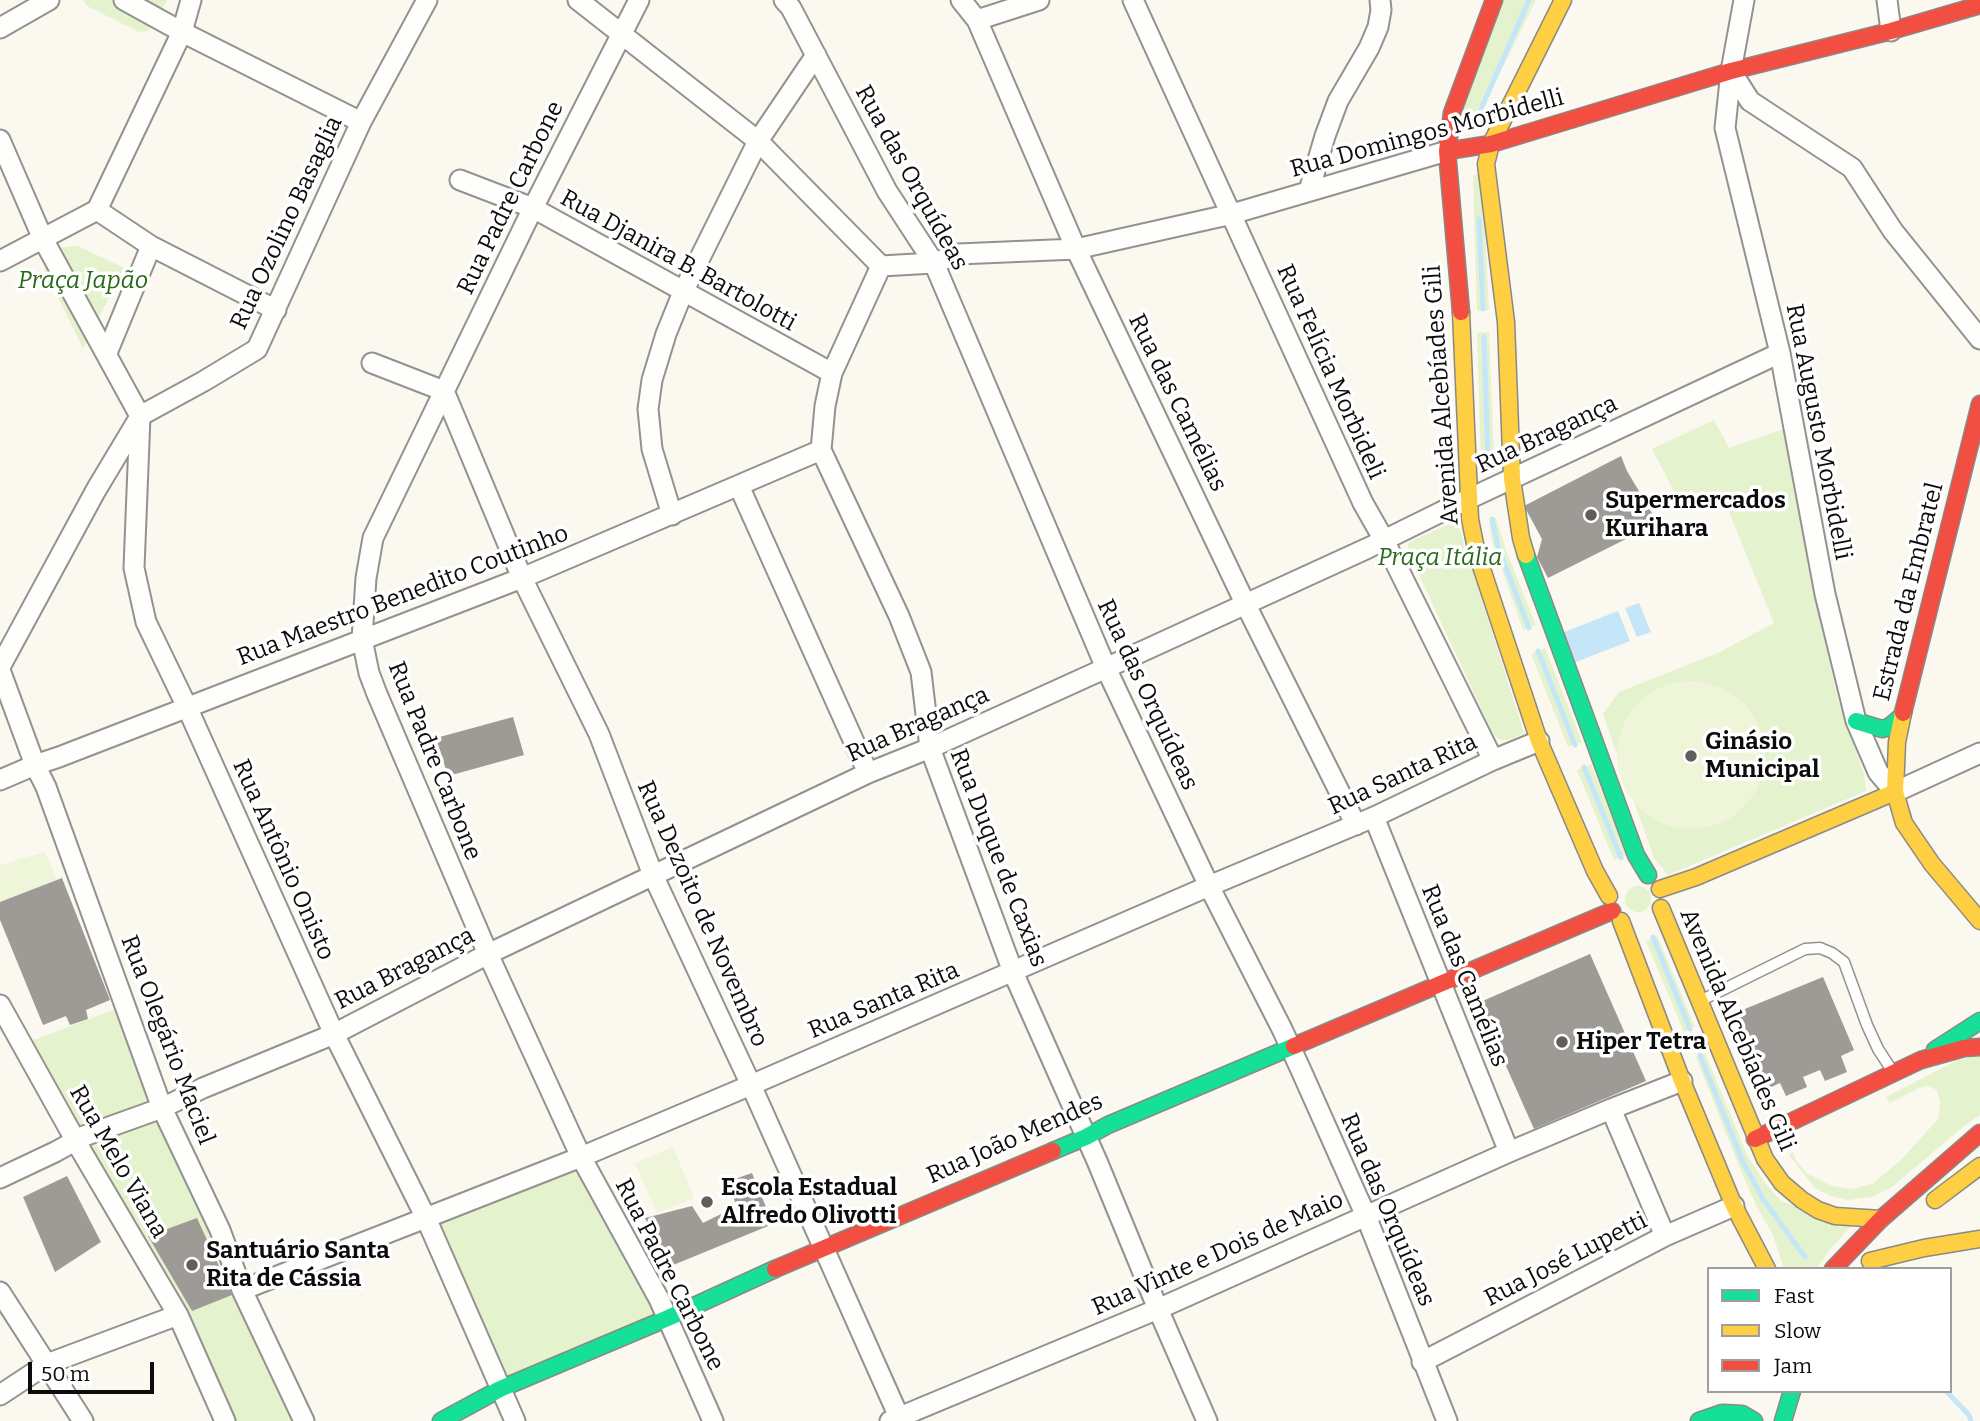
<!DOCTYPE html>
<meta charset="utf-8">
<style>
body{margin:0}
#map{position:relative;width:1980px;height:1421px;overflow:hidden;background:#fbf8f0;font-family:Bitter,serif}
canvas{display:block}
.legend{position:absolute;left:1707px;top:1267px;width:245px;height:126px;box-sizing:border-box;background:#fff;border:2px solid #9e9e9e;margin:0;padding:9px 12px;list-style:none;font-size:21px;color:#0c0c0c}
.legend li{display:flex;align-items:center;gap:14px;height:35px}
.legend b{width:35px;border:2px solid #9e9e9e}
.scale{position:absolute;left:28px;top:1362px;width:126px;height:32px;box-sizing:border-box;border:4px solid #0c0c0c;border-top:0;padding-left:9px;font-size:21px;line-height:24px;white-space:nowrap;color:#0c0c0c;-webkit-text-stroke:5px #fff;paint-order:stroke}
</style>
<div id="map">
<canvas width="1980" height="1421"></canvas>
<ul class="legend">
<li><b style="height:9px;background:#16e098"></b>Fast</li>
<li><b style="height:9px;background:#ffcf43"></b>Slow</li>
<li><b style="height:9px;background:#f24e42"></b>Jam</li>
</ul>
<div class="scale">50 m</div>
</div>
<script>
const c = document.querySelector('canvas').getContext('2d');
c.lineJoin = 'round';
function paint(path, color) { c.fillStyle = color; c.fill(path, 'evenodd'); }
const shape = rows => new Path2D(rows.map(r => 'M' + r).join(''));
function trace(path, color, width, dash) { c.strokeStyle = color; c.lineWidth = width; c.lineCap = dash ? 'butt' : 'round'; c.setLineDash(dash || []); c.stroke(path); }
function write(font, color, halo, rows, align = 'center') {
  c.font = font + ' Bitter,serif'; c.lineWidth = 7; c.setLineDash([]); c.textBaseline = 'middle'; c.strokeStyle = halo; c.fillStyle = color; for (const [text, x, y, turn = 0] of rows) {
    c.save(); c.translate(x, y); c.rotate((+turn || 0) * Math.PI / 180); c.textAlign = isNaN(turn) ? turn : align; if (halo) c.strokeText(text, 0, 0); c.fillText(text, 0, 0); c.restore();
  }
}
const green = shape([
 [83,0,167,0,154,24,148,31,139,32,87,6],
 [1498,0,1536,0,1479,115,1474,117,1459,110],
 [1482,173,1489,310,1477,311,1473,175],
 [78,246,124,268,83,349,44,268,49,254,63,247],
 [1489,332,1494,461,1481,463,1477,333],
 [1714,420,1729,448,1786,428,1810,577,1838,700,1864,774,1866,791,1668,875,1654,858,1603,714,1619,692,1720,652,1774,623,1721,492,1683,508,1652,449],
 [1496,518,1507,553,1536,625,1523,630,1492,541,1489,521],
 [1451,523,1456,524,1459,528,1524,733,1509,740,1502,740,1496,737,1492,732,1408,551,1408,546,1410,542],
 [1545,648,1582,742,1568,747,1531,654],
 [1591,764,1627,855,1614,860,1577,770],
 '1625 899a13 13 0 1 1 26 0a13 13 0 1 1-26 0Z',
 [1657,935,1695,1027,1684,1032,1646,941],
 [119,1008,209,1221,293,1421,234,1421,185,1313,31,1041],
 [1705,1053,1748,1157,1766,1184,1781,1201,1851,1226,1827,1253,1817,1269,1784,1269,1773,1235,1757,1207,1738,1164,1696,1057],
 [1980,1054,1980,1115,1964,1126,1892,1187,1872,1197,1848,1200,1831,1196,1815,1188,1789,1155,1793,1152,1796,1161,1808,1174,1832,1186,1851,1189,1872,1184,1901,1160,1939,1118,1940,1101,1937,1090,1928,1086,1919,1088,1890,1103,1886,1097,1956,1061],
 [578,1163,656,1317,502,1382,435,1221]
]);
const pitch = shape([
 '1617 755a74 74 0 1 1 148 0a74 74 0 1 1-148 0Z',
 [45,852,57,880,0,902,0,865],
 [673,1147,694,1198,657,1213,635,1163]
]);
const water = shape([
 [1639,603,1651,632,1637,637,1625,608],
 [1618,611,1630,641,1571,664,1559,634]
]);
const stream = shape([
 [1474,125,1529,0],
 [1479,219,1483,309],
 [1484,337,1488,462],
 [1492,519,1498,547,1529,628],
 [1538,651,1575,745],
 [1584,767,1621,858],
 [1653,937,1690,1029],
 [1700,1055,1743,1162,1763,1199,1805,1257],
 [1946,1391,1969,1415,1971,1421]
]);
const building = shape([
 [1621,456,1627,471,1658,523,1548,578,1537,557,1542,539,1524,506],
 [513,717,524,755,448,776,436,738],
 [62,878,110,1000,86,1010,88,1019,70,1025,66,1016,43,1025,0,920,0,902],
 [1590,954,1646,1081,1534,1129,1478,1003],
 [1823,977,1854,1050,1841,1056,1847,1072,1825,1081,1820,1070,1803,1077,1807,1087,1786,1096,1780,1083,1767,1089,1735,1013],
 [752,1173,773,1224,666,1268,645,1218,692,1206,703,1223,737,1206,726,1182],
 [67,1176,101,1242,55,1272,23,1197],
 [197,1218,232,1295,192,1311,148,1236]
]);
const lane = shape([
 [1702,1000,1805,949,1820,948,1832,953,1844,962,1867,1025,1878,1049,1893,1072]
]);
const street = shape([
 [124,0,182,32,361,122],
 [578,0,758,141,881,266],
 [639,0,533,208,373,538,366,578,362,639,369,673,377,694,488,954,581,1157,659,1299,713,1421],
 [784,0,791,8,887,191,934,263,1106,668,1209,886,1282,1029,1300,1068,1366,1216,1447,1421],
 [961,0,977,20,1076,249,1245,603,1356,825],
 [1133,0,1363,503,1384,540,1493,760],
 [1744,0,1731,71,1725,128,1780,353,1825,594,1856,721,1878,772,1895,792,1980,753],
 [1887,0,1891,31],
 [977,20,1039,0],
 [0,28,49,0],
 [1731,71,1750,101,1852,168,1893,231,1980,339],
 [0,140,43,239,140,416],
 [460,180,533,208,832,373],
 [1309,191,1325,136,1338,101,1369,48,1378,27,1381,10,1380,0],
 [97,210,151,246,276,310],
 [0,261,97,210,182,32,191,0],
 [881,266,832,373,825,406,821,450,899,616,921,672,930,748,1013,972,1097,1161,1158,1309,1207,1421],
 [881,266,934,263,958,254,1076,249,1232,214,1447,151],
 [107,353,151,246],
 [372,363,444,391,522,578,599,734,653,875,751,1085,899,1417],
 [140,416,134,568,146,622,187,707,334,1034,426,1218,515,1421],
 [140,416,204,381,257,349,361,122,427,0],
 [739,486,868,773],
 [672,515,652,449,648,409,652,380,666,334,683,292,758,141,816,55],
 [0,667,96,490,138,420],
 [0,670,35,765,46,787,162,1108,220,1230,242,1290,304,1421],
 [0,780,35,765,59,757,522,578,821,450],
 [1374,817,1509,1152],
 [0,1005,82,1152,178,1315,225,1421],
 [1611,1109,1665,1236],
 [0,1178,55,1152,84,1136,162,1108,203,1088,334,1034,488,954,868,773,930,748,1106,668,1368,548,1445,510,1780,353],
 [242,1290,581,1157,751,1085,1209,886,1374,817,1493,760,1539,741],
 [0,1292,83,1421],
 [1422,1362,1665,1236,1734,1206],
 [0,1395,47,1364,178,1315],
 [890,1421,1158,1309,1509,1152,1611,1109,1682,1081]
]);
const fast = shape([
 [1526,555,1636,855,1648,875],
 [1856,721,1882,729,1889,727,1902,716],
 [1935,1050,1980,1021],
 [1053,1151,1086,1137,1108,1125,1294,1046],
 [441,1421,500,1389,668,1318,775,1269],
 [1699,1421,1722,1413,1742,1414,1754,1421],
 [1783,1421,1792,1391]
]);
const slow = shape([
 [1461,312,1470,519,1477,554,1539,741,1595,871,1609,896],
 [1526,555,1521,538,1512,479,1506,322,1486,164,1491,144,1563,0],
 [1903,713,1897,742,1895,792,1904,823,1932,864,1980,921],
 [1660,889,1696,877,1895,792],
 [1661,908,1765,1159,1782,1183,1802,1200,1818,1210,1835,1216,1881,1219],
 [1621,921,1682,1081,1734,1206,1767,1269],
 [1935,1200,1980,1166],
 [1870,1261,1924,1248,1980,1239]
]);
const jam = shape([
 [1447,151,1491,144,1731,71,1891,31,1980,5],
 [1461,312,1447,151,1452,113,1494,0],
 [1903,713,1980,404],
 [1294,1046,1612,911],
 [1755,1139,1921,1060,1964,1048,1980,1047],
 [775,1269,1053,1151],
 [1833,1269,1881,1219,1980,1133]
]);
const markers = [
 [1591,515,7,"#605f5c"],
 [1691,756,7,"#605f5c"],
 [1562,1042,7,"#605f5c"],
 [707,1202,7,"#605f5c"],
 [192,1265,7,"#605f5c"]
];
const streetNames = [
 ["Rua Domingos Morbidelli",1427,134,-15],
 ["Rua das Orquídeas",911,178,61],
 ["Rua Padre Carbone",511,198,-64],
 ["Rua Ozolino Basaglia",287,223,-65],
 ["Rua Djanira B. Bartolotti",678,261,29],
 ["Rua Felícia Morbideli",1330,372,66],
 ["Avenida Alcebíades Gili",1442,395,-94],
 ["Rua das Camélias",1177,403,64],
 ["Rua Augusto Morbidelli",1818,432,79],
 ["Rua Bragança",1547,435,-25],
 ["Estrada da Embratel",1909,592,-76],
 ["Rua Maestro Benedito Coutinho",403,596,-21],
 ["Rua das Orquídeas",1147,695,65],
 ["Rua Bragança",918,725,-24],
 ["Rua Padre Carbone",434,761,68],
 ["Rua Santa Rita",1403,775,-25],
 ["Rua Duque de Caxias",998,858,69],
 ["Rua Antônio Onisto",283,860,66],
 ["Rua Dezoito de Novembro",702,914,66],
 ["Rua Bragança",405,969,-27],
 ["Rua das Camélias",1464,976,68],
 ["Rua Santa Rita",884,1001,-23],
 ["Avenida Alcebíades Gili",1737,1030,67],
 ["Rua Olegário Maciel",167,1040,69],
 ["Rua João Mendes",1015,1139,-24],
 ["Rua Melo Viana",118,1162,60],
 ["Rua das Orquídeas",1387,1210,67],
 ["Rua Vinte e Dois de Maio",1218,1254,-24],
 ["Rua José Lupetti",1566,1260,-27],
 ["Rua Padre Carbone",669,1275,63]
];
const parkNames = [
 ["Praça Japão",83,281],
 ["Praça Itália",1440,558]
];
const poiNames = [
 ["Supermercados",1605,501],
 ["Kurihara",1605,529],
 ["Ginásio",1705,742],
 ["Municipal",1705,770],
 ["Hiper Tetra",1576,1042],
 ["Escola Estadual",721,1188],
 ["Alfredo Olivotti",721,1216],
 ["Santuário Santa",206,1251],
 ["Rita de Cássia",206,1279]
];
paint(green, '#e4f2ce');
paint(pitch, '#eef5d8');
paint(water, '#c4e6f8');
trace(stream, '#c4e6f8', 5);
paint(building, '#9e9a96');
trace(lane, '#94928f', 13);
trace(street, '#94928f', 23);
trace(fast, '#8a8985', 19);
trace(slow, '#8a8985', 19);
trace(jam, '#8a8985', 19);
trace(lane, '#fefefd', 10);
trace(street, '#fefefd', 19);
trace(fast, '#16e098', 16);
trace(slow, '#ffcf43', 16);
trace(jam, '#f24e42', 16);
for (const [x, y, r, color] of markers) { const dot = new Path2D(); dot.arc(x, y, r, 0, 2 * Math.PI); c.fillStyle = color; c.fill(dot); trace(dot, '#fff', 2.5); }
write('24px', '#0c0c0c', '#fff', streetNames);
write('italic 24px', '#296918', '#fff', parkNames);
write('bold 24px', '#0c0c0c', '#fff', poiNames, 'left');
</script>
